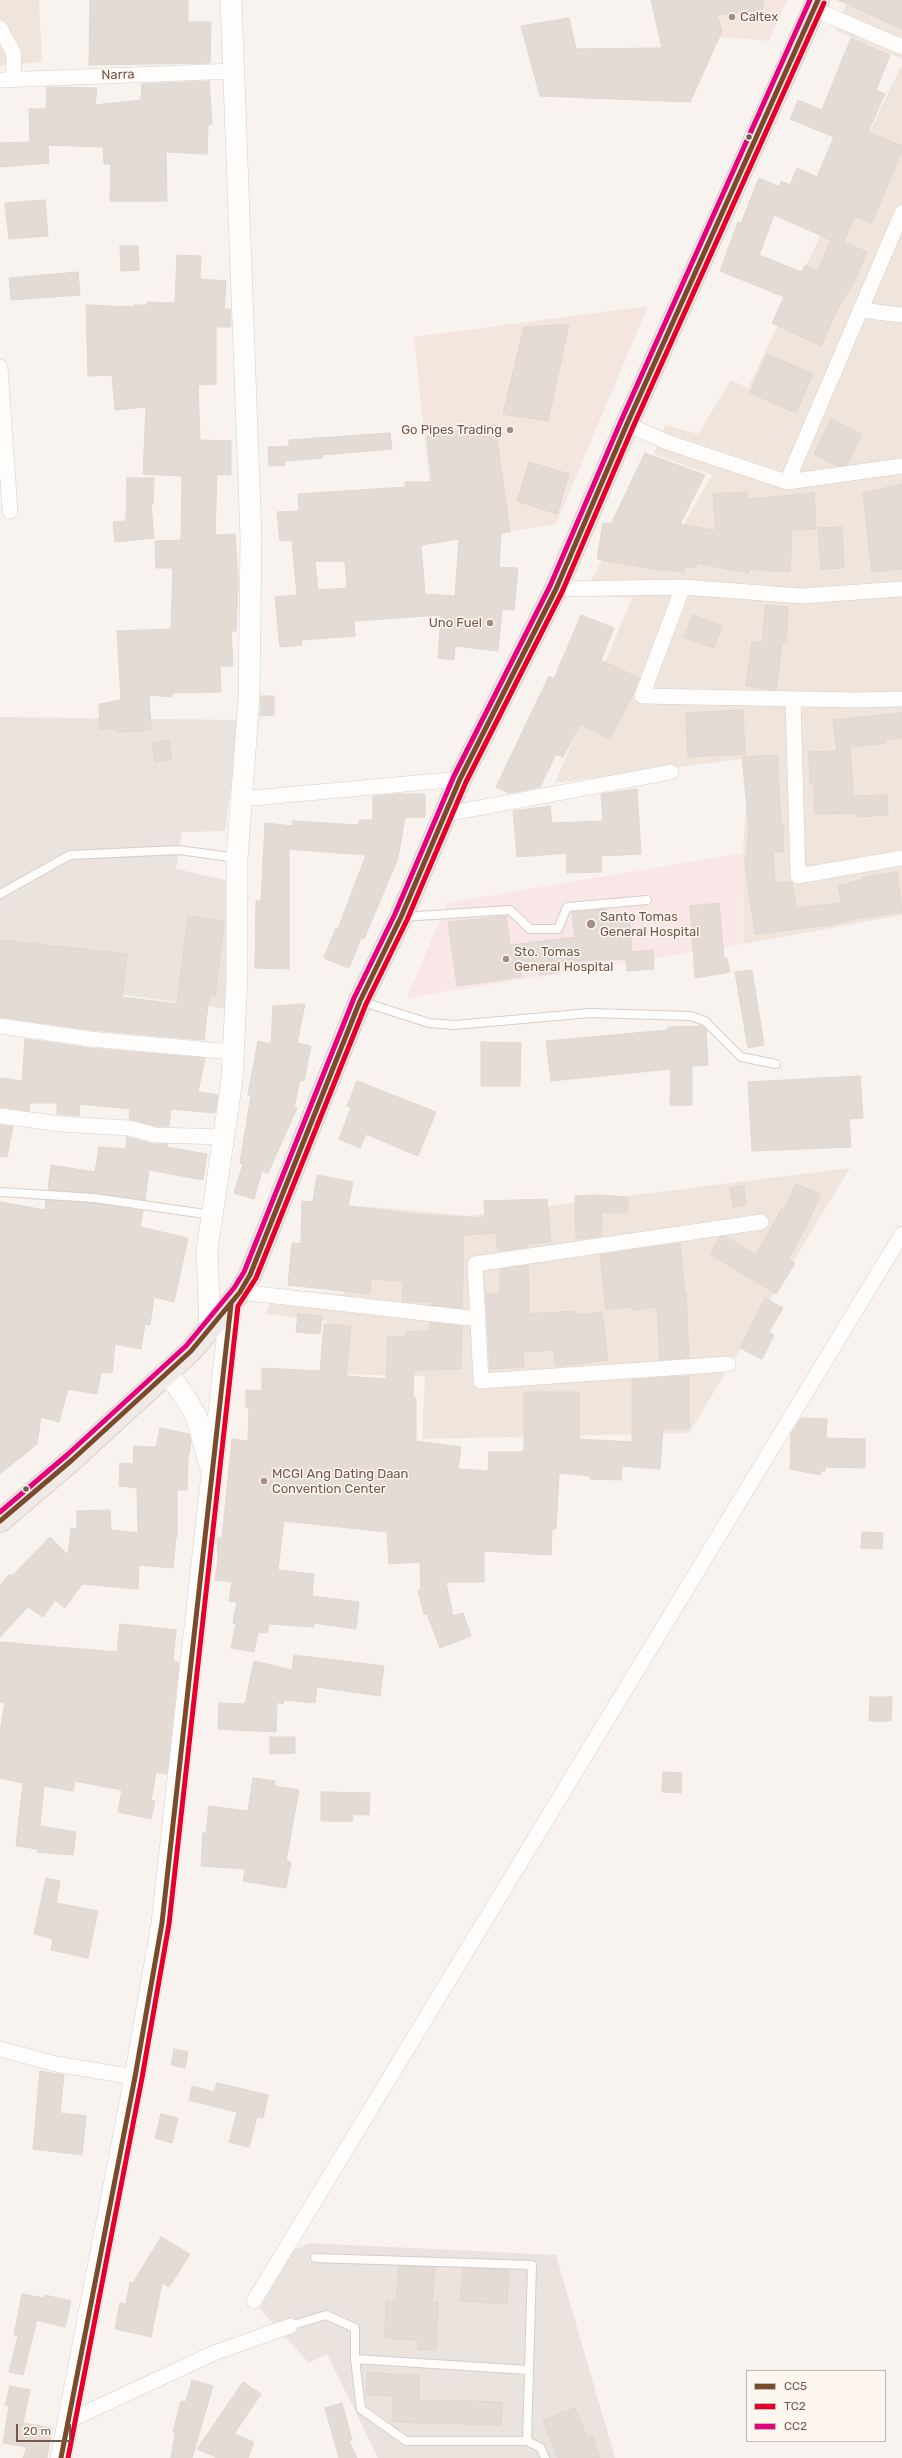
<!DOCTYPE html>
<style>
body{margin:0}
#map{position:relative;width:902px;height:2458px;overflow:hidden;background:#f8f3ee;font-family:Rubik,sans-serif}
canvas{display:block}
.legend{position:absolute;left:746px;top:2370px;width:140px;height:72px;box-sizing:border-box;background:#fef7f0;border:1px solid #c7b7af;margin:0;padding:5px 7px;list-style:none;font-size:12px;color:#75584e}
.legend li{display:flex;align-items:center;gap:8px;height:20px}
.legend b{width:20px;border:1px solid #c7b7af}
.scale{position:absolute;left:16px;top:2424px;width:55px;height:18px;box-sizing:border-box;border:2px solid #75584e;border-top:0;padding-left:5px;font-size:12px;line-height:14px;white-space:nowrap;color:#75584e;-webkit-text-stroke:3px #fef7f0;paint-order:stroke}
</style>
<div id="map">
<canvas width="902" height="2458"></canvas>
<ul class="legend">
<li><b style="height:5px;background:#7a4b2a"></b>CC5</li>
<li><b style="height:5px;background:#e4002b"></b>TC2</li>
<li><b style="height:5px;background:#e5007d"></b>CC2</li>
</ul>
<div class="scale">20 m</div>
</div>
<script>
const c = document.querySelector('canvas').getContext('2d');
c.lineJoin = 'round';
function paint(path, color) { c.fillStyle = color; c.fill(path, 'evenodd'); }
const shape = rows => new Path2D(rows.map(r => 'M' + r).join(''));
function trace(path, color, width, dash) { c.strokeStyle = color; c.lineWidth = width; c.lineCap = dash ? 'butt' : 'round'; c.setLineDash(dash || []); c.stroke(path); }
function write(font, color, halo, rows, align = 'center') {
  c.font = font + ' Rubik,sans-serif'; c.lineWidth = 3; c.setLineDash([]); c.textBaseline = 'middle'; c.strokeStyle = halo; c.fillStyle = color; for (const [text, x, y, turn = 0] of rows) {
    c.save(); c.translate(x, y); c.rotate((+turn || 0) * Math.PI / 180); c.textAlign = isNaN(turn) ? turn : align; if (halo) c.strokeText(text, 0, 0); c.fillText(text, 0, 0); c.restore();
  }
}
const residential = shape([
 [0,0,39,0,42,62,0,66],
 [846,4,902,29,902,59,835,30],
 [902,64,902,915,744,944,743,853,749,758,555,783,632,598,583,596,621,524,683,526,712,475,654,454,665,425,698,434,731,380,748,388],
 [850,1168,689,1433,422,1439,425,1376,322,1374,327,1321,266,1314,275,1289,343,1294,360,1206,470,1216]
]);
const commercial = shape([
 [680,0,787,0,769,41,690,34],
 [648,306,556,524,436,543,414,337]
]);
const industrial = shape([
 [0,717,240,720,225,831,182,832,176,869,234,882,228,1009,0,978],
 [308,2243,556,2255,615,2458,378,2458,327,2354,309,2363,259,2308,293,2251]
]);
const medical = shape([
 [743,853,744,944,407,998,447,903]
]);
const building = shape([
 [90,0,188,0,188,22,211,22,210,63,89,65,90,0],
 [651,0,763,0,763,10,717,15,722,31,690,102,540,96,521,26,569,18,576,49,662,48,651,0],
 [838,0,902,0,902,29,838,0],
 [851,38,890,55,876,90,885,94,868,132,902,146,902,150,872,223,854,216,844,242,867,252,855,280,838,308,821,346,772,323,784,297,720,271,738,222,741,223,759,178,779,187,781,181,790,185,797,168,817,177,834,137,790,119,798,100,822,110,851,38],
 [774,215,831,240,818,271,805,265,802,272,759,255,774,215],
 [209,81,212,124,208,125,207,154,166,152,167,201,110,201,111,164,104,164,103,147,48,145,49,163,0,167,0,143,30,142,29,109,46,109,47,87,97,88,95,105,141,100,142,84,209,81],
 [45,200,48,236,9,239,5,203,45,200],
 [120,246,138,246,139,270,121,271,120,246],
 [177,255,201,256,200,279,226,281,224,309,230,309,231,327,216,327,216,384,198,385,200,440,231,441,231,475,217,474,215,535,235,534,238,581,236,631,231,631,233,666,220,666,221,692,172,693,172,697,149,695,151,730,117,732,116,728,100,729,99,704,121,700,117,631,171,629,173,568,156,568,155,541,181,540,182,476,143,474,146,407,115,410,112,375,88,376,86,305,134,307,134,305,147,305,147,302,175,303,177,255],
 [78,272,80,295,11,300,9,278,78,272],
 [569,324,548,421,503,414,524,327,569,324],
 [767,354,813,374,796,413,750,393,767,354],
 [831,419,862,434,847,465,837,466,814,454,831,419],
 [495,425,510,532,501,533,499,567,518,568,514,610,502,609,498,651,455,646,454,660,438,658,441,615,354,621,355,636,301,640,302,645,280,647,275,597,297,595,292,540,280,541,277,512,299,511,298,494,406,487,405,482,432,482,427,436,495,425],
 [459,539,455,596,425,594,421,545,459,539],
 [315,561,345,561,347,588,318,590,315,561],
 [390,433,392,449,322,455,323,458,285,461,285,465,269,466,268,447,289,446,289,440,390,433],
 [645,453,705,475,680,524,716,531,713,494,747,492,748,499,814,493,816,529,792,530,790,572,750,569,749,573,697,563,696,568,684,566,684,572,662,569,662,571,597,559,603,523,611,524,645,453],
 [529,462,569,474,557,514,517,501,529,462],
 [127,478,154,478,153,504,151,504,154,538,115,542,113,522,126,521,127,478],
 [902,484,902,569,872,572,863,493,902,484],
 [842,527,844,568,821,569,818,528,842,527],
 [766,605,788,607,786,642,782,642,776,690,746,686,752,642,762,643,766,605],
 [581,615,614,628,601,660,639,678,634,692,610,739,580,724,563,757,556,754,540,787,509,793,496,787,549,676,554,679,581,615],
 [693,615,722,626,714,648,684,637,693,615],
 [261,696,274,696,274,715,260,716,261,696],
 [743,710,745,754,688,757,686,713,743,710],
 [902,713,902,738,886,740,886,743,850,747,853,796,887,795,888,815,857,817,857,813,815,814,814,784,810,784,809,752,837,751,833,720,902,713],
 [169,740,172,760,155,762,152,743,169,740],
 [777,755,781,826,784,826,783,852,773,852,775,883,792,882,796,908,842,903,838,886,864,879,863,877,897,872,902,912,855,919,831,925,755,934,747,879,745,857,747,857,749,826,742,757,777,755],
 [637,789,641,854,601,856,602,872,567,873,566,853,517,857,513,811,550,806,552,823,603,821,601,794,637,789],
 [397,794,425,794,425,817,405,817,398,858,364,939,361,938,349,968,324,958,336,928,338,929,366,855,289,849,289,969,255,968,256,901,261,901,265,823,293,826,293,821,359,825,359,820,373,820,373,796,397,794],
 [719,903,724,958,727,958,730,972,695,978,690,906,719,903],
 [606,909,607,915,629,913,632,952,653,950,654,969,627,971,626,959,559,962,560,972,540,975,538,961,521,962,521,977,457,986,448,922,506,916,510,945,575,937,572,912,606,909],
 [188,916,224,921,215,996,209,996,204,1040,91,1030,0,1017,0,940,127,954,122,997,177,1004,188,916],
 [752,970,764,1045,748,1048,735,972,752,970],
 [305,1004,297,1043,311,1046,304,1081,300,1080,294,1108,297,1108,268,1173,262,1171,254,1199,234,1193,243,1164,240,1163,251,1095,248,1095,258,1041,271,1044,273,1006,305,1004],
 [702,1026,706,1030,708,1065,692,1066,692,1105,670,1105,671,1069,551,1081,546,1041,668,1030,668,1027,702,1026],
 [25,1039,89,1048,205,1058,198,1092,218,1095,215,1113,171,1109,169,1126,156,1126,129,1119,130,1109,80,1104,79,1116,57,1114,57,1103,30,1103,29,1111,0,1107,0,1078,22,1081,25,1039],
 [481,1042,521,1043,520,1086,481,1086,481,1042],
 [860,1076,863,1118,849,1119,851,1147,752,1151,748,1082,860,1076],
 [357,1081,436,1112,418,1156,366,1134,360,1148,339,1139,351,1108,347,1106,357,1081],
 [0,1125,13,1127,7,1157,0,1156,0,1125],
 [127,1137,153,1144,167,1144,167,1147,207,1154,203,1180,149,1170,145,1200,95,1193,48,1190,51,1165,95,1172,99,1147,126,1149,127,1137],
 [317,1175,353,1182,348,1206,420,1215,485,1218,484,1201,547,1199,551,1242,528,1244,528,1247,499,1251,499,1248,497,1248,496,1233,464,1235,462,1308,431,1305,431,1302,402,1301,403,1281,371,1279,370,1294,288,1285,292,1243,301,1244,302,1201,313,1202,317,1175],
 [796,1184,820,1194,808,1223,788,1259,795,1263,776,1294,710,1254,720,1237,725,1236,754,1254,754,1259,782,1208,784,1210,796,1184],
 [744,1186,746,1205,733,1207,730,1188,744,1186],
 [600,1195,628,1197,628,1212,601,1212,602,1236,576,1239,575,1196,600,1195],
 [46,1200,93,1203,143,1211,140,1227,188,1238,174,1302,154,1297,150,1325,145,1324,141,1349,115,1344,112,1373,101,1372,97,1394,68,1389,59,1422,41,1417,37,1444,0,1474,0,1202,45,1210,46,1200],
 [680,1243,685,1296,686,1294,689,1358,660,1360,657,1307,633,1310,633,1307,606,1309,600,1255,680,1243],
 [528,1265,529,1314,574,1311,574,1315,602,1312,608,1360,556,1366,554,1350,523,1352,524,1367,490,1369,486,1295,500,1293,500,1269,528,1265],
 [765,1298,783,1308,769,1332,774,1335,762,1359,740,1348,765,1298],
 [298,1314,322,1316,320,1334,296,1332,298,1314],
 [430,1323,462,1326,461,1369,414,1370,413,1397,416,1398,416,1441,461,1447,458,1469,488,1471,489,1452,524,1452,524,1392,579,1392,579,1439,632,1442,632,1380,689,1376,689,1428,663,1428,660,1469,622,1466,621,1480,590,1479,590,1476,559,1473,556,1529,552,1529,551,1555,484,1551,484,1582,446,1582,453,1616,463,1613,471,1636,440,1648,427,1614,424,1614,418,1590,421,1590,420,1562,389,1564,387,1532,284,1521,278,1570,314,1574,312,1596,359,1602,356,1629,314,1623,314,1627,269,1624,267,1633,258,1632,254,1652,231,1648,236,1624,233,1623,237,1602,229,1601,232,1582,215,1580,218,1561,217,1538,222,1538,232,1439,248,1441,249,1407,246,1407,246,1390,262,1391,262,1368,320,1371,324,1324,351,1326,346,1376,386,1379,388,1336,405,1337,406,1332,429,1331,430,1323],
 [801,1418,827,1419,826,1438,865,1439,865,1468,825,1467,825,1471,821,1471,820,1475,790,1469,791,1433,801,1418],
 [160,1428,189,1434,191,1442,188,1458,187,1490,177,1490,177,1537,176,1537,173,1568,139,1565,138,1589,82,1584,65,1608,55,1600,43,1617,28,1607,0,1637,0,1585,10,1574,12,1576,50,1537,68,1555,71,1528,77,1529,77,1511,110,1510,111,1530,138,1533,137,1488,119,1486,120,1463,133,1464,134,1446,156,1447,160,1428],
 [862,1532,883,1533,882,1549,861,1548,862,1532],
 [120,1624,176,1630,173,1661,179,1662,167,1774,156,1772,151,1800,155,1801,151,1819,118,1812,122,1790,75,1781,73,1791,44,1786,40,1826,76,1832,73,1855,37,1852,38,1849,16,1846,23,1783,0,1778,0,1733,5,1702,0,1702,0,1642,117,1652,120,1624],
 [294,1655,384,1666,380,1696,317,1687,315,1703,284,1700,283,1704,277,1702,276,1732,218,1729,219,1703,245,1704,254,1661,292,1670,294,1655],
 [870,1697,892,1697,891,1721,869,1721,870,1697],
 [270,1737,295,1737,295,1753,270,1754,270,1737],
 [663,1772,682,1773,681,1793,662,1792,663,1772],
 [253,1778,275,1781,274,1786,299,1790,286,1861,291,1862,286,1888,243,1881,245,1869,201,1866,203,1833,206,1833,209,1806,248,1811,253,1778],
 [321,1792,370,1793,369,1815,352,1814,353,1821,321,1821,321,1792],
 [46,1878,60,1881,56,1903,98,1911,88,1958,51,1950,53,1939,34,1934,46,1878],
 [174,2049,188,2052,185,2068,171,2065,174,2049],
 [40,2071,64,2075,60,2113,86,2116,82,2155,33,2149,40,2071],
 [217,2083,268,2095,263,2118,257,2117,249,2147,229,2142,237,2112,189,2100,192,2086,214,2092,217,2083],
 [161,2114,178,2118,172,2143,155,2138,161,2114],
 [161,2237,190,2254,169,2287,162,2283,151,2337,115,2329,120,2303,126,2304,130,2282,133,2283,161,2237],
 [399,2266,435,2267,432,2302,438,2302,436,2350,418,2350,418,2340,385,2338,386,2301,396,2302,399,2266],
 [463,2268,509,2270,507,2304,460,2301,463,2268],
 [22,2294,44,2298,45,2295,71,2301,65,2327,37,2320,23,2375,9,2372,18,2336,14,2335,22,2294],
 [367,2373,419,2375,419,2400,502,2402,501,2425,392,2422,393,2396,366,2394,367,2373],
 [192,2380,213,2386,192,2458,171,2458,175,2433,173,2432,181,2401,186,2402,192,2380],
 [243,2382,261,2394,234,2434,254,2442,248,2458,218,2458,197,2449,243,2382],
 [10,2386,30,2390,23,2423,52,2428,47,2458,23,2458,27,2447,3,2443,9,2406,5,2405,10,2386],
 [342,2403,352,2440,349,2441,357,2458,339,2458,325,2408,342,2403],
 [575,2408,587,2437,593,2436,600,2458,558,2458,543,2420,575,2408]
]);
const lane = shape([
 [0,894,70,855,179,850,237,858],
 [402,917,510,910,530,929,558,929,567,907,647,900],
 [360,1001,429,1023,455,1025,590,1013,691,1016,705,1021,741,1057,776,1064],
 [0,1192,94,1198,212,1215],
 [315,2258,532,2265,527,2441],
 [290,2326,326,2315,355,2328,355,2359,361,2409,406,2441,527,2441,541,2448,545,2458],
 [355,2359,528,2370]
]);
const street = shape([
 [814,9,902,47],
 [0,28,14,54,13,79],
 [0,80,235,71],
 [860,310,902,315],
 [0,367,10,511],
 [627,424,667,442,787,482,902,466],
 [787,482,902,213],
 [683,587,642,696,855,700,902,699],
 [556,589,683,587,801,596,902,589],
 [793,699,798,876,902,858],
 [242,799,460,779],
 [446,814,671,772],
 [0,1026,90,1039,233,1052],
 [0,1116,61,1124,129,1128,155,1135,224,1137],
 [240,1292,478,1319],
 [728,1364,481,1381,475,1264,761,1222],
 [0,2049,56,2064,135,2077],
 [254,2301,902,1234],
 [68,2421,214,2353,290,2326]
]);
const secondary = shape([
 [210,1330,207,1250,232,1080,237,976,237,858,249,697,251,537,231,0],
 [167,1372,185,1397,197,1418,209,1463],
 [61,2458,135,2077,162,1923,231,1304]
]);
const highway = shape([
 [0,1521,72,1460,191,1351,240,1292,250,1275,360,1001,401,917,460,779,556,589,627,424,818,0]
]);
const bus1 = shape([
 [0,1521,72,1460,191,1351,240,1292,250,1275,360,1001,401,917,460,779,556,589,627,424,818,0],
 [61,2458,135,2077,162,1923,231,1304]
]);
const bus2 = shape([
 [68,2458,142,2078,169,1924,238,1306,256,1278,366,1004,407,920,466,782,562,592,633,427,824,3]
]);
const bus3 = shape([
 [0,1512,67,1455,186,1346,234,1288,244,1272,354,998,395,914,454,776,550,586,621,421,810,0]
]);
const markers = [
 [732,17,4,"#a38e86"],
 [749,137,3.5,"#75584e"],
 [510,430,4,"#a38e86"],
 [490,623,4,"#a38e86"],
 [591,924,5,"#a38e86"],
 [506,959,4,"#a38e86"],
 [264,1481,4,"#a38e86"],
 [26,1489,3.5,"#75584e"]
];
const poiNames = [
 ["Caltex",740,17],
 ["Go Pipes Trading",502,430,"right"],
 ["Uno Fuel",482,623,"right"],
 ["Santo Tomas",600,917],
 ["General Hospital",600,932],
 ["Sto. Tomas",514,952],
 ["General Hospital",514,967],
 ["MCGI Ang Dating Daan",272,1474],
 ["Convention Center",272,1489]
];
const streetNames = [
 ["Narra",118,75,-2]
];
paint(residential, '#f0e5dc');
paint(commercial, '#f5e5df');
paint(industrial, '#eae3de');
paint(medical, '#f9e7e8');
paint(building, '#e4dbd5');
trace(building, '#e1d6d0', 1);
trace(lane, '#d6ceca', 10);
trace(street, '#d6ceca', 16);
trace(secondary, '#d7ceca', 22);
trace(highway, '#d9d0cb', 24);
trace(lane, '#fefdfc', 8);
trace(street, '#fefdfc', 15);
trace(secondary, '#fefdfc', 21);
trace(highway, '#f1e9e6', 22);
trace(bus1, '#7a4b2a', 5);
trace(bus2, '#e4002b', 5);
trace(bus3, '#e5007d', 5);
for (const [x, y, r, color] of markers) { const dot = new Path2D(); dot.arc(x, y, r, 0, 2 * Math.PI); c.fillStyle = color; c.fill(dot); trace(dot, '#fef7f0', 1.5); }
write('13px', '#75584e', '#fef7f0', poiNames, 'left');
write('13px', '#75584e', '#fef7f0', streetNames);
</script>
